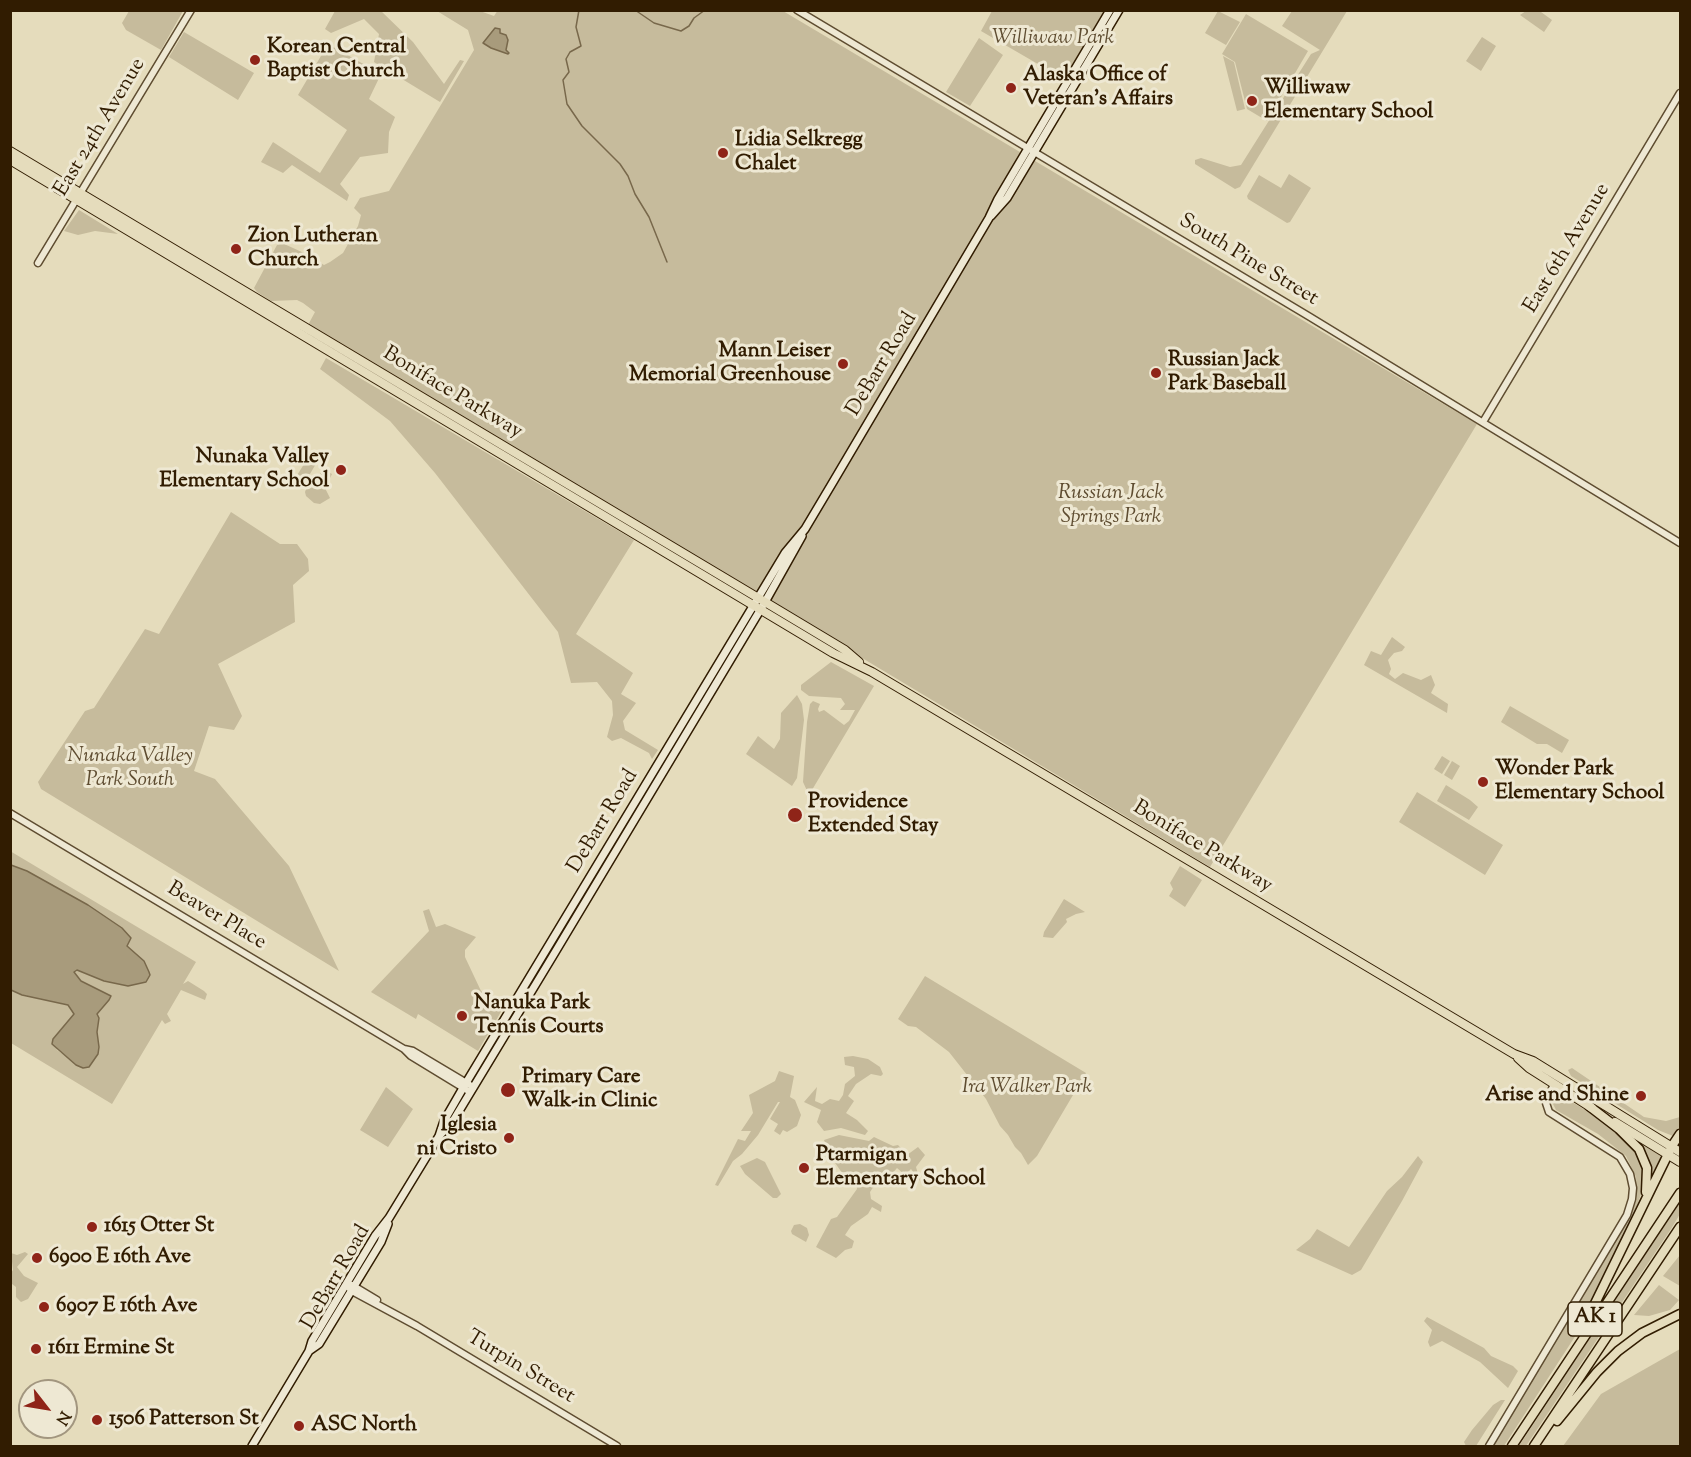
<!DOCTYPE html>
<style>
body{margin:0}
#map{position:relative;width:1691px;height:1457px;overflow:hidden;background:#e5dcbc;font-family:"Sorts Mill Goudy",serif}
canvas{display:block}
.frame{position:absolute;inset:0;border:12px solid #311c01;pointer-events:none}
.north{position:absolute;left:18px;top:1379px;width:60px;height:60px;box-sizing:border-box;background:#eee8d3;border:2px solid #a2967f;border-radius:50%;rotate:121deg;font-size:16px;font-weight:700;line-height:24px;text-align:center;color:#311c01}
.north::after{content:'';display:block;margin:auto;width:21px;height:27px;background:#8f2418;clip-path:polygon(50% 0,100% 100%,50% 72%,0 100%)}
</style>
<div id="map">
<canvas width="1691" height="1457"></canvas>
<div class="frame"></div>
<div class="north">N</div>
</div>
<script>
const c = document.querySelector('canvas').getContext('2d');
c.lineJoin = 'round';
function paint(path, color) { c.fillStyle = color; c.fill(path, 'evenodd'); }
const shape = rows => new Path2D(rows.map(r => 'M' + r).join(''));
function trace(path, color, width, dash) { c.strokeStyle = color; c.lineWidth = width; c.lineCap = dash ? 'butt' : 'round'; c.setLineDash(dash || []); c.stroke(path); }
function write(font, color, halo, rows, align = 'center') {
  c.font = font + ' "Sorts Mill Goudy",serif'; c.lineWidth = 6; c.setLineDash([]); c.textBaseline = 'middle'; c.strokeStyle = halo; c.fillStyle = color; for (const [text, x, y, turn = 0] of rows) {
    c.save(); c.translate(x, y); c.rotate((+turn || 0) * Math.PI / 180); c.textAlign = isNaN(turn) ? turn : align; if (halo) c.strokeText(text, 0, 0); c.fillText(text, 0, 0); c.restore();
  }
}
const green = shape([
 [498,10,783,11,1477,424,1210,867,308,325,315,312,303,303,297,300,271,301,257,292,254,288,277,245,282,243,304,253,324,265,330,262,343,253,358,226,361,215,354,208,360,198,389,191,474,50,468,30,437,11,480,11,494,16],
 [129,11,129,10,183,11,161,50,126,30,122,23],
 [335,11,381,11,413,42,444,84,460,60,464,61,440,102,374,62,379,34,364,19,331,33,325,29],
 [992,11,992,10,1104,11,1066,75,1062,78,981,31],
 [1218,11,1240,22,1226,45,1205,33],
 [1292,11,1347,11,1240,187,1235,189,1195,164,1195,160,1201,158,1230,167,1241,165,1311,54,1320,50,1282,26],
 [1526,11,1542,11,1541,12,1552,20,1544,32,1520,15],
 [1246,14,1308,51,1267,121,1247,109,1235,62,1222,54],
 [184,32,254,73,238,100,169,57],
 [1482,37,1496,46,1481,71,1466,61],
 [979,38,1003,55,970,106,946,92],
 [328,44,381,74,369,99,395,117,389,132,388,153,360,157,340,184,349,195,347,201,292,165,283,173,261,162,273,142,320,173,347,130,298,95],
 [1223,56,1234,62,1245,109,1237,111],
 [1289,174,1311,188,1290,222,1287,223,1248,199,1247,196,1259,175,1281,188],
 [79,210,118,234,95,231,78,235,64,231],
 [326,358,634,540,576,634,633,673,621,694,636,703,623,721,625,730,658,750,652,759,649,753,621,738,612,741,607,737,613,715,612,701,597,682,571,683,558,632,435,473,390,421,320,369],
 [313,450,321,455,303,486,294,480],
 [323,469,332,474,325,488,330,498,320,504,314,503,306,496,305,492,309,481,320,474],
 [231,512,280,544,297,544,308,559,309,571,293,585,295,622,218,664,242,716,234,730,209,726,194,771,215,779,289,866,339,971,41,789,38,782,85,711,94,708,145,629,159,634],
 [1392,637,1405,647,1402,651,1394,653,1388,660,1391,669,1389,674,1395,679,1403,673,1421,680,1431,675,1435,685,1431,693,1448,704,1447,713,1364,665,1371,651,1381,655],
 [831,662,874,686,809,795,803,782,807,722,810,704,813,701,820,704,818,709,819,712,824,710,844,725,849,721,855,710,840,710,845,704,841,698,809,696,801,690,801,685],
 [797,695,802,704,804,720,797,778,792,786,746,754,758,736,774,749,780,739,781,713],
 [1510,706,1569,740,1562,753,1547,744,1537,744,1501,722],
 [1442,756,1450,761,1442,774,1434,769],
 [1452,761,1460,766,1452,780,1444,775],
 [1446,785,1470,800,1478,807,1469,820,1437,801],
 [1417,792,1503,845,1485,875,1399,822],
 [10,851,196,962,183,984,188,981,204,991,207,994,205,1000,181,990,167,1014,171,1021,165,1024,162,1020,112,1104,11,1043,11,990,22,995,68,1005,74,1014,53,1039,57,1050,83,1068,99,1047,97,1032,99,1018,97,1014,111,997,81,981,74,972,77,970,104,981,131,951,127,946,129,941,88,905,27,871,11,865],
 [1180,866,1202,880,1185,907,1169,896,1173,889,1170,883],
 [1064,899,1085,912,1076,914,1066,919,1067,922,1053,938,1043,937,1044,932],
 [429,909,436,927,445,924,476,937,465,950,465,957,481,991,505,1005,478,1051,418,1014,416,1019,371,992,429,931,423,911],
 [925,976,1086,1073,1037,1156,1028,1165,1021,1153,1015,1147,1008,1135,1000,1126,986,1099,949,1052,916,1027,908,1026,898,1019],
 [853,1056,868,1059,880,1067,883,1074,881,1076,871,1074,856,1084,848,1096,854,1101,846,1113,857,1120,868,1131,865,1135,841,1128,824,1131,817,1122,821,1110,804,1102,817,1087,815,1101,822,1104,830,1099,839,1101,843,1095,845,1084,855,1076,854,1067,845,1065,844,1057],
 [1572,1068,1644,1117,1666,1121,1680,1117,1680,1126,1673,1136,1658,1130,1571,1076,1568,1070],
 [779,1071,794,1076,790,1097,795,1100,801,1115,797,1126,787,1132,783,1130,780,1135,774,1131,778,1124,770,1119,780,1102,778,1102,758,1135,742,1154,733,1161,718,1186,715,1185,738,1139,745,1141,751,1131,741,1131,753,1113,749,1095,775,1081],
 [386,1087,413,1109,388,1147,360,1130],
 [1559,1094,1595,1116,1627,1140,1641,1158,1643,1166,1643,1189,1634,1214,1576,1335,1504,1446,1492,1446,1629,1218,1637,1199,1636,1177,1626,1156,1598,1134,1556,1110,1552,1102,1553,1098],
 [839,1135,869,1141,874,1137,893,1146,898,1145,907,1155,918,1147,925,1155,916,1167,920,1181,911,1169,905,1175,897,1168,891,1175,881,1177,876,1183,870,1192,871,1199,882,1206,881,1212,872,1207,868,1214,851,1226,845,1235,854,1241,852,1248,845,1250,836,1258,816,1247,831,1219,837,1217,857,1189,855,1176,847,1180,831,1157,824,1140],
 [1639,1143,1660,1155,1661,1160,1652,1180,1649,1164,1638,1144],
 [1418,1156,1423,1162,1402,1201,1361,1270,1352,1275,1296,1250,1310,1239,1317,1229,1349,1247,1387,1191,1402,1177],
 [757,1158,765,1162,781,1194,777,1198,773,1198,745,1174,740,1166],
 [1680,1201,1680,1214,1671,1229,1526,1446,1519,1446],
 [800,1224,807,1228,809,1235,806,1242,792,1234,791,1231,794,1225],
 [25,1252,28,1254,17,1267,24,1276,38,1283,28,1299,21,1302,16,1297,16,1287,12,1284,11,1285,11,1273,13,1270,11,1253,17,1255],
 [1680,1255,1680,1286,1663,1276],
 [1659,1285,1679,1300,1670,1310,1649,1316,1634,1315],
 [1427,1317,1484,1348,1491,1356,1513,1366,1518,1371,1508,1388,1480,1362,1442,1341,1430,1347,1428,1342,1432,1330,1424,1321],
 [1680,1349,1680,1446,1563,1446,1601,1394],
 [1501,1400,1505,1400,1476,1446,1466,1446,1464,1442,1472,1430,1493,1405]
]);
const water = shape([
 [495,28,500,29,500,33,506,35,508,40,506,50,509,53,508,54,491,48,483,43,495,28],
 [11,865,27,871,88,905,122,928,131,938,127,946,144,961,149,972,150,975,146,982,128,986,104,981,77,970,74,972,81,981,111,996,109,1000,97,1014,99,1018,97,1032,99,1047,98,1054,89,1067,83,1068,76,1065,52,1044,53,1039,74,1014,68,1005,22,995,11,990,11,865]
]);
const stream = shape([
 [579,10,576,27,581,46,570,52,566,59,569,72,563,80,567,104,582,126,620,164,628,176,635,194,649,217,667,262],
 [635,10,654,23,681,31,689,26,694,18,705,10]
]);
const tertiary = shape([
 [797,10,1310,317,1680,543],
 [38,263,191,10],
 [1483,422,1680,93],
 [10,813,404,1049,411,1056,470,1092],
 [404,1049,413,1051,470,1085],
 [346,1285,352,1291,417,1326,617,1446],
 [352,1285,377,1300],
 [1489,1446,1627,1215,1632,1199,1633,1188,1630,1174,1620,1157,1549,1112,1546,1103,1554,1084]
]);
const secondary = shape([
 [991,216,1007,198,1119,10],
 [439,1136,444,1121,463,1088,785,553,805,529,833,482,989,218,998,199,1110,10],
 [309,1351,319,1344,381,1242,388,1224],
 [252,1446,309,1351,312,1341,375,1236,389,1218,439,1136,453,1121,554,954,765,602,802,536]
]);
const primary = shape([
 [10,151,765,602,845,650,859,662],
 [10,160,833,653,872,672,1514,1054,1533,1061,1680,1152],
 [1518,1058,1529,1068,1592,1108],
 [1615,1122,1680,1162]
]);
const motorway = shape([
 [1589,1106,1619,1129,1639,1149,1647,1168,1646,1192],
 [1584,1326,1672,1146,1680,1134],
 [1557,1421,1597,1372,1618,1351,1642,1333,1680,1314],
 [1512,1446,1680,1193],
 [1534,1446,1680,1227]
]);
const markers = [
 [255,60,6,"#8f2418"],
 [1011,88,6,"#8f2418"],
 [1252,101,6,"#8f2418"],
 [723,153,6,"#8f2418"],
 [236,249,6,"#8f2418"],
 [843,364,6,"#8f2418"],
 [1156,373,6,"#8f2418"],
 [341,470,6,"#8f2418"],
 [1483,782,6,"#8f2418"],
 [795,815,8,"#8f2418"],
 [462,1016,6,"#8f2418"],
 [508,1090,8,"#8f2418"],
 [1641,1096,6,"#8f2418"],
 [509,1138,6,"#8f2418"],
 [804,1168,6,"#8f2418"],
 [92,1227,6,"#8f2418"],
 [37,1258,6,"#8f2418"],
 [44,1307,6,"#8f2418"],
 [36,1349,6,"#8f2418"],
 [97,1420,6,"#8f2418"],
 [299,1426,6,"#8f2418"]
];
const shields = [
 [1595,1319,54]
];
const shieldNames = [
 ["AK 1",1595,1319]
];
const parkNames = [
 ["Williwaw Park",1053,39],
 ["Russian Jack",1111,494],
 ["Springs Park",1111,518],
 ["Nunaka Valley",130,757],
 ["Park South",130,781],
 ["Ira Walker Park",1027,1088]
];
const poiNames = [
 ["Korean Central",267,48],
 ["Baptist Church",267,72],
 ["Alaska Office of",1023,76],
 ["Veteran's Affairs",1023,100],
 ["Williwaw",1264,89],
 ["Elementary School",1264,113],
 ["Lidia Selkregg",735,141],
 ["Chalet",735,165],
 ["Zion Lutheran",248,237],
 ["Church",248,261],
 ["Mann Leiser",831,352,"right"],
 ["Memorial Greenhouse",831,376,"right"],
 ["Russian Jack",1168,361],
 ["Park Baseball",1168,385],
 ["Nunaka Valley",329,458,"right"],
 ["Elementary School",329,482,"right"],
 ["Wonder Park",1495,770],
 ["Elementary School",1495,794],
 ["Providence",808,803],
 ["Extended Stay",808,827],
 ["Nanuka Park",474,1004],
 ["Tennis Courts",474,1028],
 ["Primary Care",522,1078],
 ["Walk-in Clinic",522,1102],
 ["Arise and Shine",1629,1096,"right"],
 ["Iglesia",497,1126,"right"],
 ["ni Cristo",497,1150,"right"],
 ["Ptarmigan",816,1156],
 ["Elementary School",816,1180],
 ["1615 Otter St",104,1227],
 ["6900 E 16th Ave",49,1258],
 ["6907 E 16th Ave",56,1307],
 ["1611 Ermine St",48,1349],
 ["1506 Patterson St",109,1420],
 ["ASC North",311,1426]
];
const streetNames = [
 ["East 24th Avenue",101,128,-59],
 ["East 6th Avenue",1568,249,-59],
 ["South Pine Street",1248,261,31],
 ["DeBarr Road",883,365,-59],
 ["Boniface Parkway",452,394,31],
 ["DeBarr Road",604,822,-59],
 ["Boniface Parkway",1202,848,31],
 ["Beaver Place",216,917,31],
 ["DeBarr Road",337,1278,-60],
 ["Turpin Street",520,1368,31]
];
paint(green, '#c6bb9c');
paint(water, '#a89b7c');
trace(water, '#78684b', 1.5);
trace(stream, '#78684b', 1.5);
trace(tertiary, '#5e4c30', 9);
trace(secondary, '#311c01', 10);
trace(primary, '#311c01', 10);
trace(motorway, '#311c01', 11);
trace(tertiary, '#eee8d3', 6);
trace(secondary, '#eee8d3', 7);
trace(primary, '#e5dcbc', 8);
trace(motorway, '#e5dcbc', 8);
for (const [x, y, r, color] of markers) { const dot = new Path2D(); dot.arc(x, y, r, 0, 2 * Math.PI); c.fillStyle = color; c.fill(dot); trace(dot, '#eee8d3', 2); }
for (const [x, y, w] of shields) { const box = new Path2D(); box.roundRect(x - w / 2, y - 17, w, 34, 4.5); c.fillStyle = '#eee8d3'; c.fill(box); trace(box, '#311c01', 1.5); }
write('bold 20px', '#311c01', null, shieldNames);
write('italic 21px', '#5e4c30', '#eee8d3', parkNames);
write('bold 21px', '#311c01', '#eee8d3', poiNames, 'left');
write('21px', '#311c01', '#eee8d3', streetNames);
</script>
